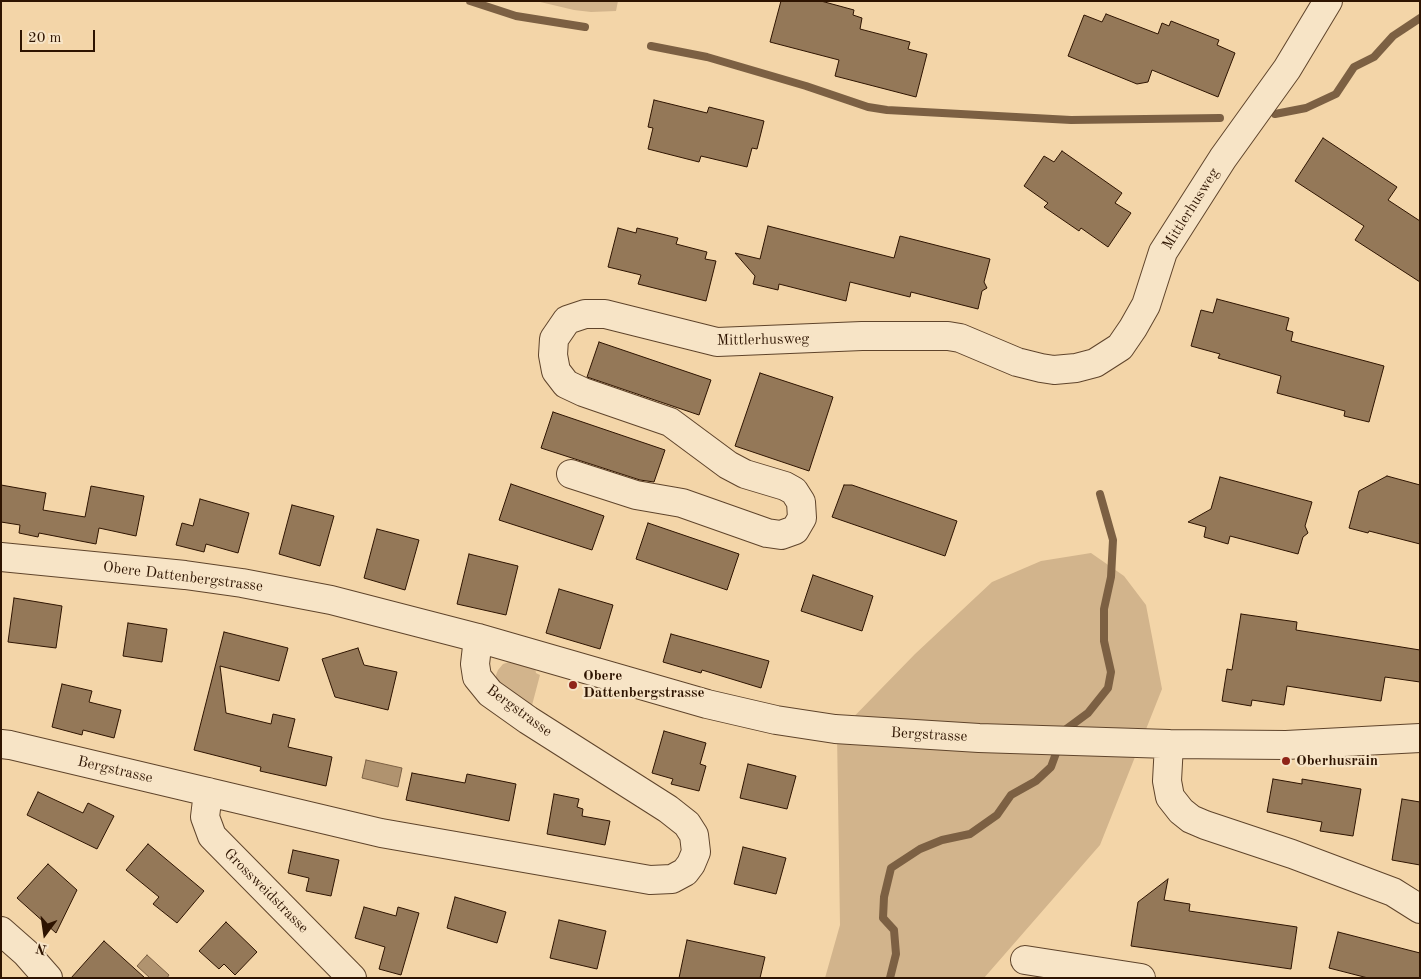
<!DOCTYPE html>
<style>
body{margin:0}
#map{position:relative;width:1421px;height:979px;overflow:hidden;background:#f3d5a8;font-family:"Old Standard TT",serif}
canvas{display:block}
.frame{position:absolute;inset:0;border:2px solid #2e1401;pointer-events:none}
.north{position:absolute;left:20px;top:909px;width:50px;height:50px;-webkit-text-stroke:4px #f7e4c6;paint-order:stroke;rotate:194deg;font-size:14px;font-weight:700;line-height:20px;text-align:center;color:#2e1401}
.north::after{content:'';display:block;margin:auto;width:18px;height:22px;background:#2e1401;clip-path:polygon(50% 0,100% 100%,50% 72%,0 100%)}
.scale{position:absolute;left:20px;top:30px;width:75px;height:22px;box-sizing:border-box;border:2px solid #2e1401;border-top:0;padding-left:6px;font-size:15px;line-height:18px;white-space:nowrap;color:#2e1401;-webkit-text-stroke:4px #f7e4c6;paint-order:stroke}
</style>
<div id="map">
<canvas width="1421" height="979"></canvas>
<div class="frame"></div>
<div class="north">N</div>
<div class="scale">20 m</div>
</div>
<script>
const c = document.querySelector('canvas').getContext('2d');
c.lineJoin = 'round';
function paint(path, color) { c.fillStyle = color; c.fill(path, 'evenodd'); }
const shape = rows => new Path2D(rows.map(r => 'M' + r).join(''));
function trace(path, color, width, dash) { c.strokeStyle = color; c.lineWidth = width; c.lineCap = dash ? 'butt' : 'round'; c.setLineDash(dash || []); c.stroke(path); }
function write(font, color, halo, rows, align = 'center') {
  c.font = font + ' "Old Standard TT",serif'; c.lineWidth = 4.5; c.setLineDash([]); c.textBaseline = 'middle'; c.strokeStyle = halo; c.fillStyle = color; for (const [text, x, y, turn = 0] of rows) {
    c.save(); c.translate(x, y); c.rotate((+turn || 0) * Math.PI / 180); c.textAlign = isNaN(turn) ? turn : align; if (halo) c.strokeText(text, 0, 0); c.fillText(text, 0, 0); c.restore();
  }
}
const green = shape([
 [536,1,618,1,616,11,591,12,574,10],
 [1091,553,1124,576,1146,605,1162,689,1100,845,984,978,825,978,840,925,837,734,915,654,992,582,1041,561],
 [512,661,535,668,536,673,540,675,531,709,496,683,496,675,498,670,503,664]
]);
const water = shape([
 [366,760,402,768,398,787,362,778,366,760],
 [147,955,169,975,167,978,150,978,137,966,147,955]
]);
const stream = shape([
 [470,1,516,16,585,27],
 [651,46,707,57,806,86,868,107,887,110,1071,120,1220,118],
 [1275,114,1306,108,1336,94,1354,67,1374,57,1393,36,1420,18],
 [1063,734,1065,730,1088,713,1108,688,1111,672,1104,641,1104,609,1111,577,1113,540,1100,494],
 [890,978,896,954,894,930,883,918,884,897,891,868,920,849,942,840,970,834,997,815,1011,795,1036,781,1051,767,1059,745]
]);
const building = shape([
 [781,1,821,1,854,10,853,15,862,18,860,29,910,42,908,49,927,54,916,97,835,76,839,60,770,42,781,1],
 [1106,14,1158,34,1162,23,1169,26,1171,21,1219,40,1217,45,1235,53,1218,97,1152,70,1148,82,1137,84,1068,56,1084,15,1102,22,1106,14],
 [654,100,707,113,709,107,764,121,757,149,752,148,747,167,701,156,699,162,648,149,653,128,648,127,654,100],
 [1323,138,1397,187,1388,200,1420,221,1420,282,1355,240,1364,226,1295,181,1323,138],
 [1062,151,1122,193,1115,203,1131,213,1108,247,1081,228,1079,231,1044,207,1048,203,1024,186,1044,156,1054,162,1062,151],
 [768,226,894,258,900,236,990,259,984,282,987,288,982,291,978,309,911,292,910,297,850,282,846,301,779,284,778,290,753,284,755,276,735,253,760,259,768,226],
 [618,228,636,233,637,228,678,238,676,244,707,252,705,259,716,261,706,301,638,284,641,275,608,267,618,228],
 [1217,299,1289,318,1286,330,1293,332,1291,341,1384,366,1369,422,1344,416,1345,411,1277,393,1281,376,1218,358,1220,354,1191,346,1201,310,1213,313,1217,299],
 [599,342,711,380,699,415,587,377,599,342],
 [760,373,833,397,809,471,735,446,760,373],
 [553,412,665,450,654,482,640,480,541,448,553,412],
 [1387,476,1420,485,1420,544,1369,531,1368,533,1349,528,1359,491,1387,476],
 [1220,477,1312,502,1305,526,1308,533,1303,537,1298,554,1230,536,1228,544,1204,537,1206,527,1188,522,1211,509,1220,477],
 [511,484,604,516,592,550,499,520,511,484],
 [1,485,46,493,43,510,85,517,91,486,144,496,136,536,99,528,96,544,39,533,38,537,19,533,20,525,1,522,1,485],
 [844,485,852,485,957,521,945,556,832,517,844,485],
 [200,499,249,513,238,553,206,544,204,552,176,545,182,523,193,526,200,499],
 [292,505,334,516,320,566,279,554,292,505],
 [648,523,739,554,727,590,636,559,648,523],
 [377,529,419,540,405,590,364,578,377,529],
 [469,554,518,566,506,615,457,604,469,554],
 [813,575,873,596,862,631,801,611,813,575],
 [559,589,613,605,600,649,546,633,559,589],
 [14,598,62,606,56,648,8,642,14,598],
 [1241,614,1297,622,1296,630,1420,650,1420,682,1385,677,1381,701,1287,686,1284,705,1252,700,1251,706,1222,701,1227,669,1232,670,1241,614],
 [128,623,167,629,162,662,123,656,128,623],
 [224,632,288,648,279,681,220,666,226,713,271,724,273,714,295,719,288,747,332,757,326,786,260,771,261,767,194,750,224,632],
 [671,634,769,661,761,688,702,670,701,673,663,662,671,634],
 [358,648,364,665,397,672,388,710,335,697,322,659,358,648],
 [62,684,92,691,89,702,121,710,114,738,83,730,82,735,52,727,62,684],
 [664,731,706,743,700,764,706,766,699,791,671,784,673,779,652,773,664,731],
 [748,764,796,776,787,809,740,798,748,764],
 [412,773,465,783,467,774,516,784,509,821,406,800,412,773],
 [1273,779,1302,784,1302,779,1361,789,1353,836,1320,831,1322,822,1267,812,1273,779],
 [38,792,83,813,88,803,114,816,97,849,27,815,38,792],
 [554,794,579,799,577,807,583,809,582,816,610,821,605,845,547,834,554,794],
 [1402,799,1420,802,1420,865,1392,860,1402,799],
 [148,844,204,891,177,923,153,904,159,897,126,870,148,844],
 [743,847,786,858,776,894,734,884,743,847],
 [293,850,339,860,331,896,306,891,309,878,288,873,293,850],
 [48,864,77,890,56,933,17,898,48,864],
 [1168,879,1164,900,1190,904,1189,911,1297,927,1291,969,1131,946,1138,902,1168,879],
 [455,897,506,912,497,943,447,928,455,897],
 [364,907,396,916,398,907,419,913,401,975,379,969,385,947,355,938,364,907],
 [559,920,606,931,597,969,550,958,559,920],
 [226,922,257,952,235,975,224,964,219,969,199,951,226,922],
 [1338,932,1420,953,1420,978,1368,978,1329,968,1338,932],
 [687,940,765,957,760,978,679,978,687,940],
 [104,941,145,978,71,978,104,941]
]);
const minor = shape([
 [571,474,636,495,682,503,767,533,781,535,795,530,802,518,801,502,794,491,785,486,745,474,728,465,670,422,583,392,566,384,556,371,553,355,554,339,567,320,585,314,605,314,717,342,862,336,948,336,960,338,1017,362,1041,368,1054,370,1076,368,1095,363,1120,347,1133,328,1146,305,1163,252,1223,158,1287,69,1328,1],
 [1,557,185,575,242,583,331,600,478,638,707,704,776,720,835,729,979,738,1169,744,1286,745,1420,738],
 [1,744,10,745,381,833,650,880,672,879,685,872,691,864,696,852,694,835,687,824,668,809,528,720,490,693,477,677,475,664,478,638],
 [1169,744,1167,781,1170,797,1181,811,1191,819,1205,825,1292,854,1393,892,1420,909],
 [208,792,205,817,212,836,352,978],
 [1,931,26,953,48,978],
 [1025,960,1141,978]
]);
const markers = [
 [573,685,5,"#8f2418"],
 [1286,761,5,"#8f2418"]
];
const streetNames = [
 ["Mittlerhusweg",1191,209,-58],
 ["Mittlerhusweg",763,340,-1],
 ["Obere Dattenbergstrasse",183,577,7],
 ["Bergstrasse",519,711,36],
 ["Bergstrasse",929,735,3],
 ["Bergstrasse",115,770,13],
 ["Grossweidstrasse",266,891,45]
];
const poiNames = [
 ["Obere",583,676],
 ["Dattenbergstrasse",583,693],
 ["Oberhusrain",1296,761]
];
paint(green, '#d2b48c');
paint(water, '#b0936f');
trace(water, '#7c6043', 1);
trace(stream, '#7c6043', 8);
paint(building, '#947858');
trace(building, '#2e1401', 1);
trace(minor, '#5f442b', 30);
trace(minor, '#f7e4c6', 28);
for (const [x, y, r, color] of markers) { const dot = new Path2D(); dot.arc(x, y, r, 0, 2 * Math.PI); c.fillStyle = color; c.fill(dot); trace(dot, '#f7e4c6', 2); }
write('15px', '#2e1401', '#f7e4c6', streetNames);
write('bold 15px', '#2e1401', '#f7e4c6', poiNames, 'left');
</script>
